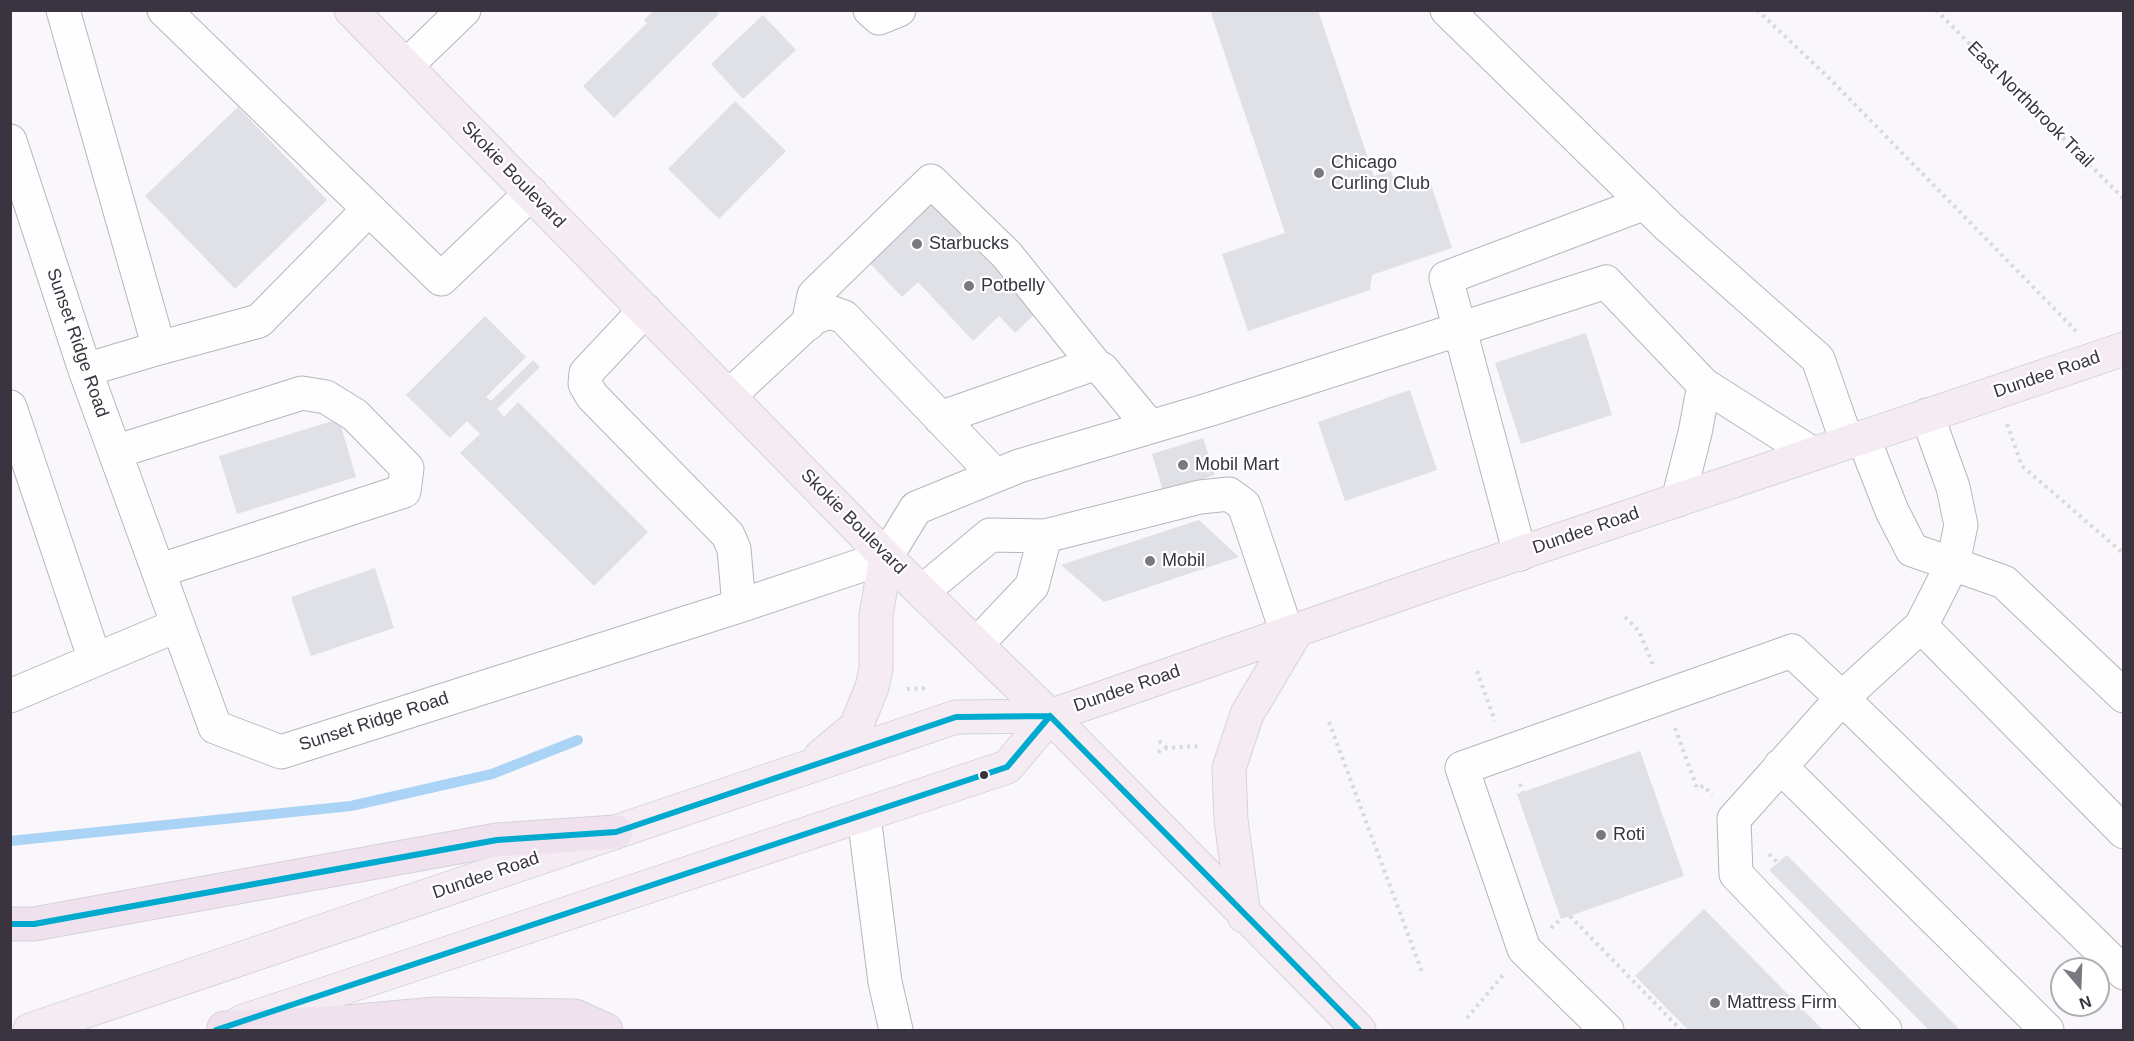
<!DOCTYPE html>
<style>
body{margin:0}
#map{position:relative;width:2134px;height:1041px;overflow:hidden;background:#f9f7fb;font-family:Helvetica,sans-serif}
canvas{display:block}
.frame{position:absolute;inset:0;border:12px solid #393440;pointer-events:none}
.north{position:absolute;left:2050px;top:957px;width:60px;height:60px;box-sizing:border-box;background:#fff;border:2px solid #b0aeb3;border-radius:50%;rotate:161deg;font-size:16px;font-weight:700;line-height:24px;text-align:center;color:#393440}
.north::after{content:'';display:block;margin:auto;width:21px;height:27px;background:#7c7881;clip-path:polygon(50% 0,100% 100%,50% 72%,0 100%)}
</style>
<div id="map">
<canvas width="2134" height="1041"></canvas>
<div class="frame"></div>
<div class="north">N</div>
</div>
<script>
const c = document.querySelector('canvas').getContext('2d');
c.lineJoin = 'round';
const shape = rows => new Path2D(rows.map(r => 'M' + r).join(''));
function trace(path, color, width, dash) { c.strokeStyle = color; c.lineWidth = width; c.lineCap = dash ? 'butt' : 'round'; c.setLineDash(dash || []); c.stroke(path); }
function paint(path, color) { c.fillStyle = color; c.fill(path, 'evenodd'); }
function write(font, color, halo, rows, align = 'center') {
  c.font = font + ' Helvetica,sans-serif'; c.lineWidth = 4.5; c.setLineDash([]); c.textBaseline = 'middle'; c.strokeStyle = halo; c.fillStyle = color; for (const [text, x, y, turn = 0] of rows) {
    c.save(); c.translate(x, y); c.rotate((+turn || 0) * Math.PI / 180); c.textAlign = isNaN(turn) ? turn : align; if (halo) c.strokeText(text, 0, 0); c.fillText(text, 0, 0); c.restore();
  }
}
const stream = shape([
 [10,841,351,806,492,774,578,740]
]);
const building = shape([
 [654,10,715,10,719,14,614,118,583,86,647,23,644,20],
 [1210,10,1318,10,1374,176,1391,171,1399,192,1430,181,1452,248,1372,275,1370,290,1248,331,1222,254,1285,233],
 [763,15,796,50,743,99,711,64],
 [735,101,786,151,719,219,668,169],
 [238,107,327,200,235,289,145,196],
 [922,196,932,206,939,206,1038,311,1015,333,999,316,973,341,918,282,902,297,861,254],
 [485,316,526,357,486,397,491,401,533,360,540,367,497,409,504,417,518,402,648,532,594,586,460,453,480,434,467,421,450,438,406,395],
 [1586,333,1612,415,1521,444,1495,363],
 [1410,390,1437,470,1345,501,1318,422],
 [339,419,356,477,237,514,219,456],
 [1203,438,1215,475,1163,491,1152,454],
 [1199,520,1239,557,1104,602,1061,565],
 [375,568,394,628,311,656,291,597],
 [1640,751,1684,876,1561,919,1517,794],
 [1787,855,1960,1030,1929,1030,1769,870],
 [1704,909,1823,1030,1688,1030,1635,976]
]);
const path = shape([
 [1757,10,1830,79,2076,331],
 [1936,10,2124,199],
 [2007,424,2022,466,2124,554],
 [1625,617,1639,631,1653,665],
 [1477,671,1495,721],
 [907,689,929,688],
 [1329,722,1422,972],
 [1675,728,1697,788,1704,786,1712,795],
 [1159,741,1167,748],
 [1158,752,1167,748,1200,746],
 [1520,784,1523,792],
 [1769,854,1778,863],
 [1570,916,1681,1030],
 [1551,928,1561,919],
 [1467,1018,1503,975]
]);
const minor = shape([
 [63,10,159,348,259,321,369,209],
 [164,10,441,279,531,193],
 [870,10,879,18,899,10],
 [1447,10,1668,226,1818,359,1847,442],
 [406,66,464,10],
 [10,141,85,370,215,727,281,752,739,606,886,557,916,508,1019,466,1211,409,1606,282,1704,385,1813,454],
 [645,310,586,373,585,384,592,396,728,535,734,549,739,606],
 [808,324,814,295,931,181,1007,255,1096,366],
 [85,370,159,348],
 [729,396,813,318,830,312,844,317,995,475],
 [10,407,95,660,178,625],
 [940,418,1088,366,1096,366,1102,369,1150,427],
 [1863,437,1892,511,1912,550,2004,582,2124,696],
 [115,452,302,393,326,397,355,415,407,468,404,491,158,571],
 [1678,500,1695,433,1704,385],
 [1520,554,1446,278,1645,203],
 [923,591,990,535,1045,536,1200,497,1229,494,1244,505,1287,633],
 [1921,626,2124,832],
 [977,644,1032,586,1045,536],
 [10,696,95,660],
 [1780,766,2047,1030],
 [864,816,885,982,896,1030],
 [1607,1030,1524,949,1462,768,1792,651,1842,698,1921,626,1953,563,1961,525,1953,487,1927,415],
 [1885,1030,1736,874,1734,819,1842,698,2124,973]
]);
const major = shape([
 [351,10,886,557,1050,716,1359,1030],
 [821,756,856,727,872,687,876,669,876,615,886,557],
 [1244,916,1231,820,1229,768,1247,714,1297,630],
 [241,1022,1007,767,1050,716],
 [30,1030,956,717,1050,716,1426,585,2124,349]
]);
const highway = shape([
 [10,924,34,924,497,840,616,832],
 [224,1028,347,1022,435,1014,575,1016,606,1030]
]);
const bus1 = shape([
 [1050,716,1359,1030],
 [10,924,34,924,497,840,616,832,956,717,1050,716],
 [216,1030,1007,767,1050,716]
]);
const markers = [
 [1319,173,6,"#7c7881"],
 [917,244,6,"#7c7881"],
 [969,286,6,"#7c7881"],
 [1183,465,6,"#7c7881"],
 [1150,561,6,"#7c7881"],
 [984,775,5,"#393440"],
 [1601,835,6,"#7c7881"],
 [1715,1003,6,"#7c7881"]
];
const streetNames = [
 ["East Northbrook Trail",2030,105,45],
 ["Skokie Boulevard",513,175,46],
 ["Sunset Ridge Road",77,343,71],
 ["Dundee Road",2047,375,-19],
 ["Skokie Boulevard",853,522,45],
 ["Dundee Road",1586,531,-19],
 ["Dundee Road",1127,689,-19],
 ["Sunset Ridge Road",374,722,-18],
 ["Dundee Road",486,876,-19]
];
const poiNames = [
 ["Chicago",1331,163],
 ["Curling Club",1331,184],
 ["Starbucks",929,244],
 ["Potbelly",981,286],
 ["Mobil Mart",1195,465],
 ["Mobil",1162,561],
 ["Roti",1613,835],
 ["Mattress Firm",1727,1003]
];
trace(stream, '#aad3f5', 10);
paint(building, '#e0e0e7');
trace(minor, '#b8b5bc', 35);
trace(major, '#d5d3d7', 35);
trace(highway, '#d5d3d7', 35);
trace(path, '#d9d8da', 4, [3, 4.5]);
trace(minor, '#fefefe', 33);
trace(major, '#f5ecf3', 33);
trace(highway, '#efe1ed', 33);
trace(bus1, '#00a9ce', 6);
for (const [x, y, r, color] of markers) { const dot = new Path2D(); dot.arc(x, y, r, 0, 2 * Math.PI); c.fillStyle = color; c.fill(dot); trace(dot, '#fff', 2); }
write('18px', '#393440', '#fff', streetNames);
write('18px', '#393440', '#fff', poiNames, 'left');
</script>
